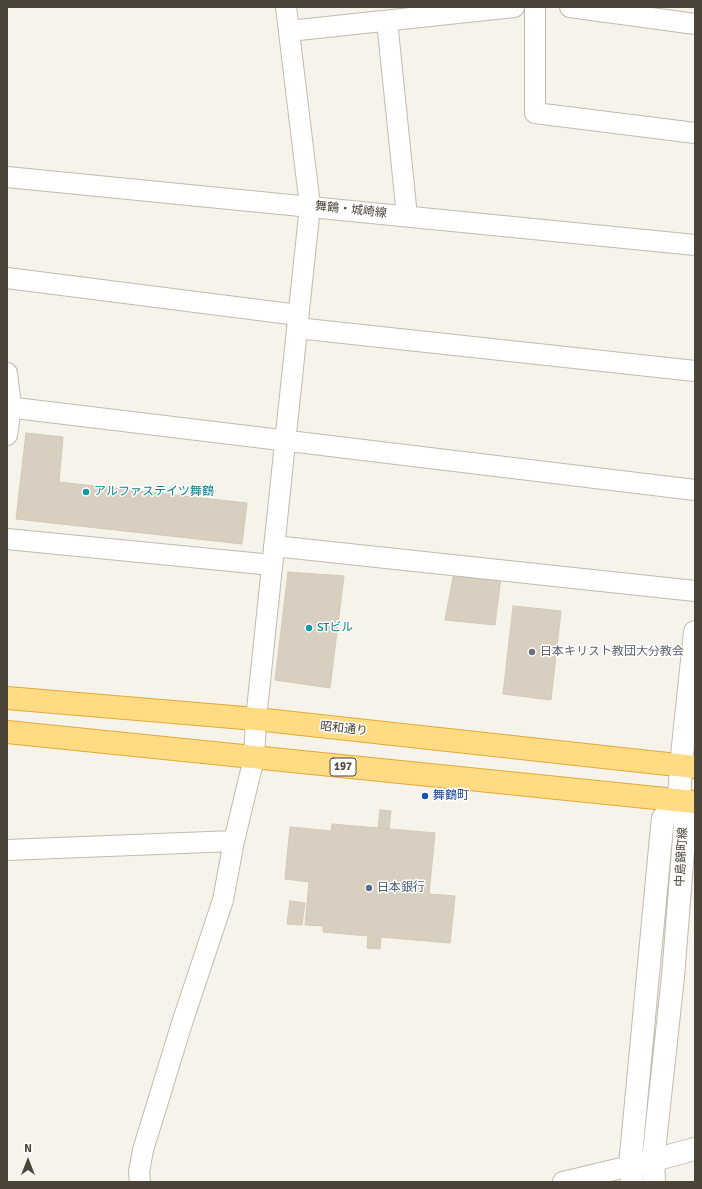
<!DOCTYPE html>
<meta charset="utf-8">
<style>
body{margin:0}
#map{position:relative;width:702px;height:1189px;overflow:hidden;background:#f6f3eb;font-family:Signika,sans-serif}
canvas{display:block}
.frame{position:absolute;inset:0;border:8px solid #4b4438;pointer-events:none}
.north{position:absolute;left:8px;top:1141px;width:40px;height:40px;-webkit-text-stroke:3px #fff;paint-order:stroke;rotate:0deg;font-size:11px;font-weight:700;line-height:16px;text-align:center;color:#4b4438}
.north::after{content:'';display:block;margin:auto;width:14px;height:18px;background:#4b4438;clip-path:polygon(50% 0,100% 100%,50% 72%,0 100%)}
</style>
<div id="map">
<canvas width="702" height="1189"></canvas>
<div class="frame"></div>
<div class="north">N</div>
</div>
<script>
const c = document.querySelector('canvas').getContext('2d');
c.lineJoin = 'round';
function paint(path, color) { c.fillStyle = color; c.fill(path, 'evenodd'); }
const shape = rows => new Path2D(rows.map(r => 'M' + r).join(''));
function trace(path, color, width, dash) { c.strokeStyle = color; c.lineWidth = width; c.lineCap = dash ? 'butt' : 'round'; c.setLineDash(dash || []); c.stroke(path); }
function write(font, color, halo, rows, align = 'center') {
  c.font = font + ' Signika,"Noto Sans JP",sans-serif'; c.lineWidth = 3; c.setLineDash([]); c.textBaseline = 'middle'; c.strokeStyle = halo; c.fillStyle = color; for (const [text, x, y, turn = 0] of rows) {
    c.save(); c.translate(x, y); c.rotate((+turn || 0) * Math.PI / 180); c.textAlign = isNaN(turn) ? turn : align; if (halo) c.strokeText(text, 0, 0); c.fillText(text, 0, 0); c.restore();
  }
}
const building = shape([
 [26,433,63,437,59,482,247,503,242,544,16,519,26,433],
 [288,572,344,576,330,688,275,680,288,572],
 [454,572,501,577,495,625,445,620,454,572],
 [513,606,561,611,551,700,503,694,513,606],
 [380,810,391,811,389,829,378,828,380,810],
 [332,824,435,833,429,894,455,896,450,943,381,937,380,949,367,948,368,936,323,932,323,926,305,925,309,882,285,879,290,827,331,831,332,824],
 [290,901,305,903,302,925,287,924,290,901]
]);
const minor = shape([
 [535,7,535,113,695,133],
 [570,7,695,24],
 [387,21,407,216],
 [289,31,514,7],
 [7,177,695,245],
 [7,278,298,315],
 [297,328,695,371],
 [7,373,11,407,7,435],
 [7,407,695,490],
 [7,539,272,565],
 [274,546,695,591],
 [7,850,234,841],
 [140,1182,139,1172,143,1150,182,1023,223,900,234,841,254,758,256,719,310,206,286,7],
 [563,1182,630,1166]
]);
const tertiary = shape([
 [639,1164,695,1149],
 [632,1182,630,1166,661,837,663,818,679,801],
 [654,1182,653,1161,673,977,684,838,685,822,679,801,681,765,695,632]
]);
const trunk = shape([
 [7,698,256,719,695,767],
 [7,732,695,802]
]);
const markers = [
 [86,492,4,"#0f9aa8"],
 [309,628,4,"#0f9aa8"],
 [532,652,4,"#6b7280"],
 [425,796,4,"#1a4fb4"],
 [369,888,4,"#5c6f8a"]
];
const shields = [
 [343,767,26]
];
const shieldNames = [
 ["197",343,767]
];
const streetNames = [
 ["舞鶴・城崎線",351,210,6],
 ["昭和通り",344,729,6],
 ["中島錦町線",682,857,-87]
];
const cultureNames = [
 ["アルファステイツ舞鶴",94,492],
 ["STビル",317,628]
];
const worshipNames = [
 ["日本キリスト教団大分教会",540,652]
];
const transitNames = [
 ["舞鶴町",433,796]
];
const serviceNames = [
 ["日本銀行",377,888]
];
paint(building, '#d8cfc0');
trace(building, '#d3c8b3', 1);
trace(minor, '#c2bbad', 22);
trace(tertiary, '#c2bbad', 24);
trace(trunk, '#e2a939', 24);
trace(minor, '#fff', 20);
trace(tertiary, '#fff', 22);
trace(trunk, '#ffdc84', 22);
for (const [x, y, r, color] of markers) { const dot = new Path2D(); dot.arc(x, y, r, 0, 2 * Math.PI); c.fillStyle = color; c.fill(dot); trace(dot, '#fff', 1.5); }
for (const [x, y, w] of shields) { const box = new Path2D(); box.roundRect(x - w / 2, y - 9, w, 18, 3); c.fillStyle = '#fff'; c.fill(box); trace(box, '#4b4438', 1); }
write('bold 11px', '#4b4438', null, shieldNames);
write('12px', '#4b4438', '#fff', streetNames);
write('12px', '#0d838f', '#fff', cultureNames, 'left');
write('12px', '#5b616d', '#fff', worshipNames, 'left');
write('12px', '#164399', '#fff', transitNames, 'left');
write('12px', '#4e5e75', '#fff', serviceNames, 'left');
</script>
